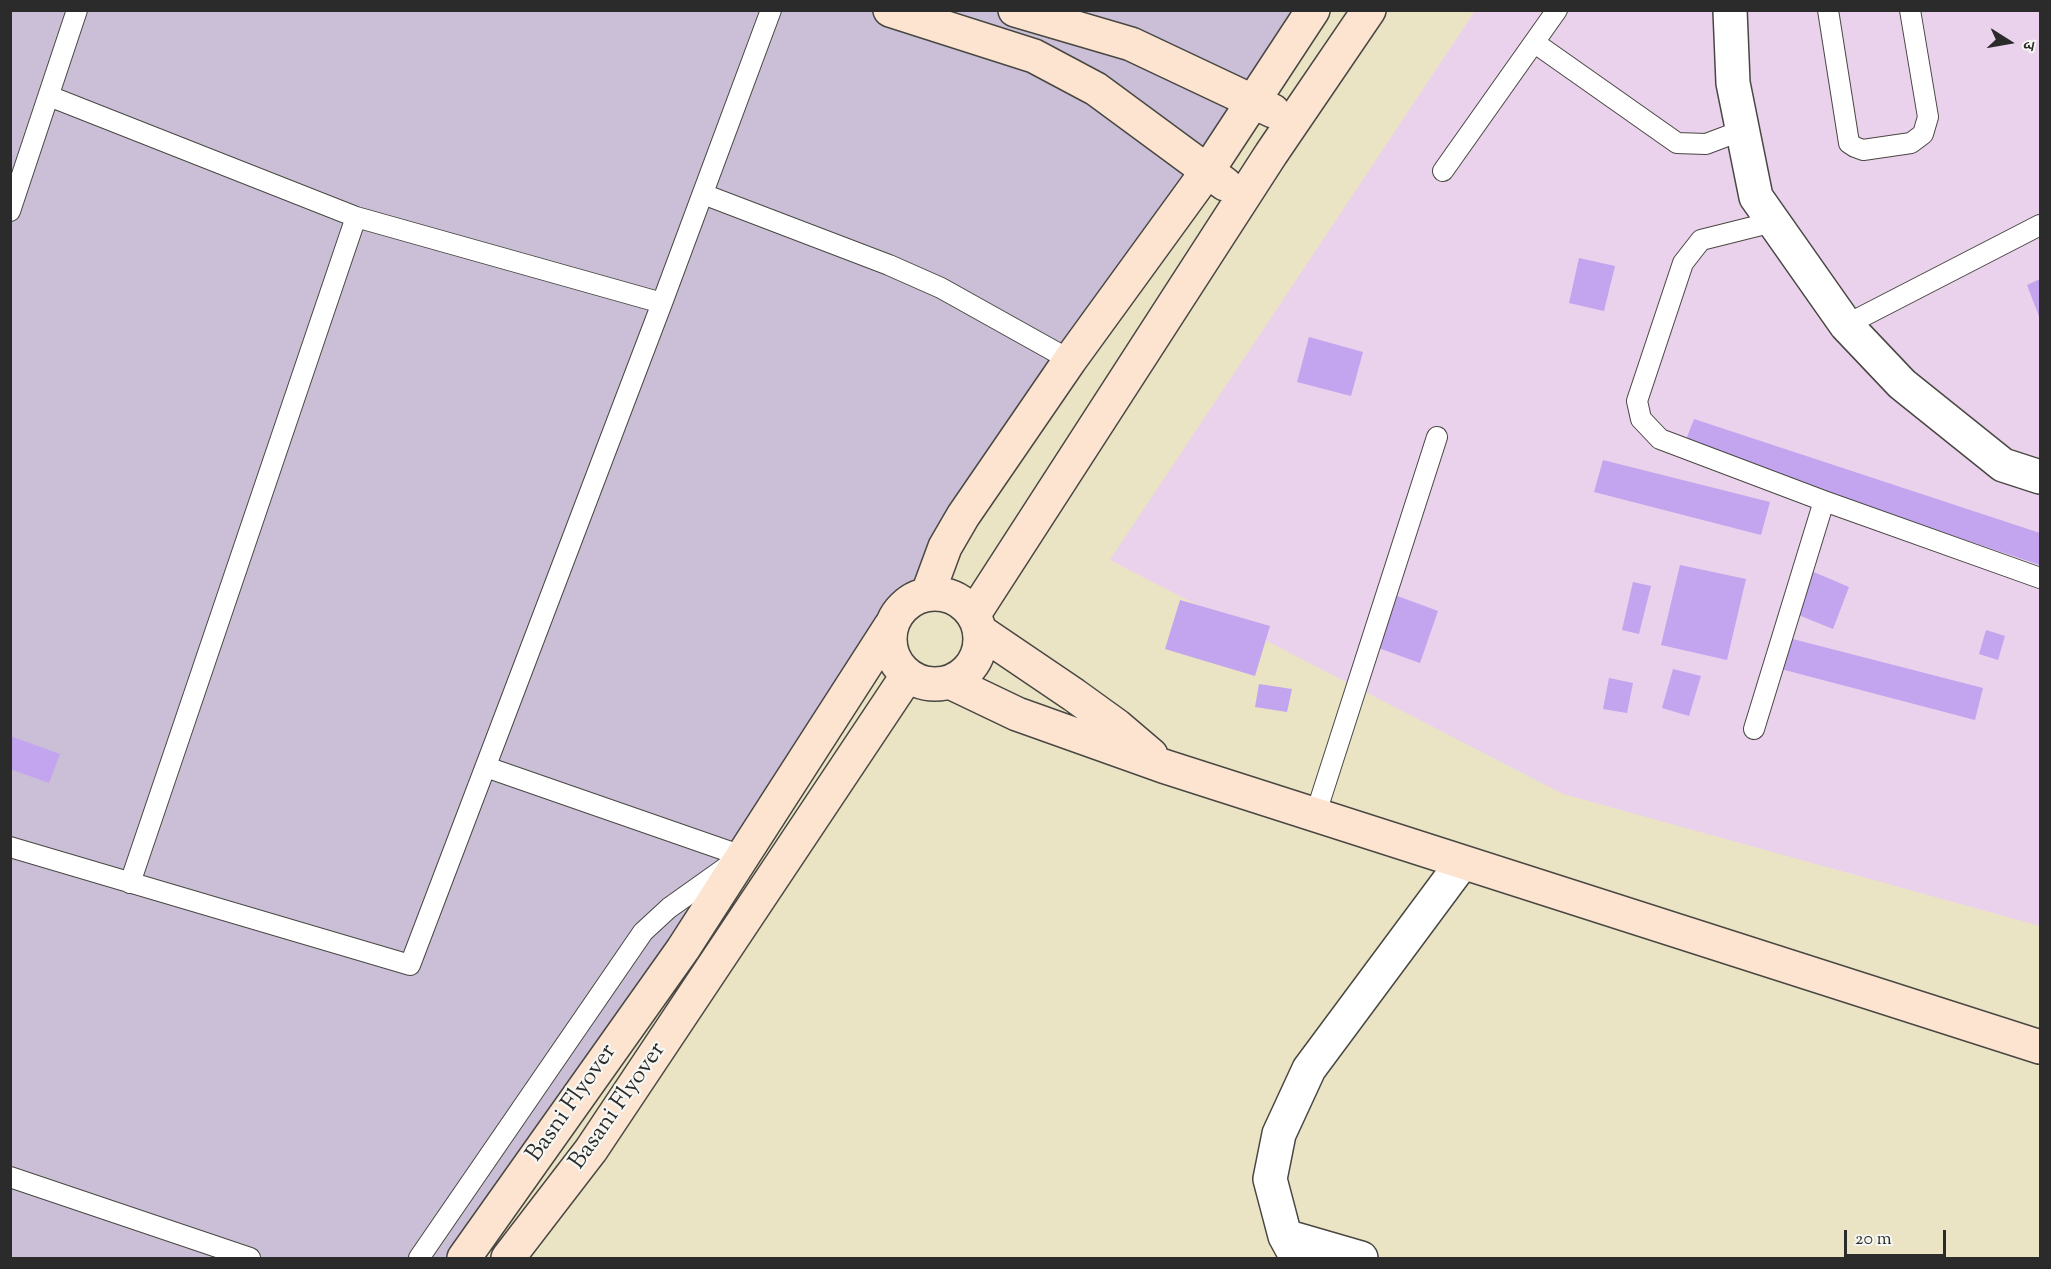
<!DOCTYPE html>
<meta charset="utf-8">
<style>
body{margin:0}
#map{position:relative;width:2051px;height:1269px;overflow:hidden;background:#eae4c5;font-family:"Sorts Mill Goudy","Noto Serif Devanagari",serif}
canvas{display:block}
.frame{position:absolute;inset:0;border:12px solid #2b2b2b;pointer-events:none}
.north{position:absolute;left:1979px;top:12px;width:60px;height:60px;-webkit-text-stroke:4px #f6f6f2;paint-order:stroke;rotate:101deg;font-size:16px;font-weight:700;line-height:24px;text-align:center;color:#2b2b2b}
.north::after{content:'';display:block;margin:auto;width:21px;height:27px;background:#2b2b2b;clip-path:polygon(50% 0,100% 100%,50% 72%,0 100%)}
.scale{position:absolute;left:1844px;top:1230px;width:102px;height:27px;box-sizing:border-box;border:3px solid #2b2b2b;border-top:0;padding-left:8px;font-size:18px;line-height:21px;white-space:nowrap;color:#2b2b2b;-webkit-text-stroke:4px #f6f6f2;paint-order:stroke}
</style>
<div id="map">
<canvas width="2051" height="1269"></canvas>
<div class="frame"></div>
<div class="north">उ</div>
<div class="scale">20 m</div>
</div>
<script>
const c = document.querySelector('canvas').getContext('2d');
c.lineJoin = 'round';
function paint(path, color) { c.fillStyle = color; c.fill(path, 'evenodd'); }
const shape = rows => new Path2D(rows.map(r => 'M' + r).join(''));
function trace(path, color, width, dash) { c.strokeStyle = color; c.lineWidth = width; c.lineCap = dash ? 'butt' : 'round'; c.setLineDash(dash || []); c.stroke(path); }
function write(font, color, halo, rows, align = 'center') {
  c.font = font + ' "Sorts Mill Goudy",serif'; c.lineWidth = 4.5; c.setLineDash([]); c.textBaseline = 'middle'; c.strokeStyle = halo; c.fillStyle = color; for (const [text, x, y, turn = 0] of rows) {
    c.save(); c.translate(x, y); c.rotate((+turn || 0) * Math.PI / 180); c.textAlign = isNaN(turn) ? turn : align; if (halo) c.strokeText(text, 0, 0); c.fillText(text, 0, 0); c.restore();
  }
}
const built = shape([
 [1475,11,2040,11,2040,926,1563,794,1110,560]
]);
const industrial = shape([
 [10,11,1313,11,483,1258,11,1258]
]);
const building = shape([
 [1579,258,1615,266,1604,311,1569,303],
 [2040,279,2040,319,2027,285],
 [1309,337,1363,352,1351,396,1297,382],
 [1694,419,2040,533,2040,565,1684,445],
 [1603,460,1770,502,1761,535,1594,492],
 [1680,565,1746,579,1727,660,1661,645],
 [1809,570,1849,587,1833,629,1791,612],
 [1633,582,1651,586,1639,634,1622,630],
 [1392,594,1438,611,1420,663,1373,646],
 [1180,600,1270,626,1255,676,1165,649],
 [1986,630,2005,636,1998,660,1979,654],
 [1785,637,1983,688,1975,720,1777,668],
 [1673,669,1701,676,1689,716,1662,708],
 [1609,678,1633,683,1627,713,1603,709],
 [1259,684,1292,689,1287,712,1255,707],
 [10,736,60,754,49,783,10,769]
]);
const lane = shape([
 [1828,10,1849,143,1855,147,1863,150,1911,143,1923,134,1928,117,1910,10],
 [1535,43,1677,143,1706,144,1743,130],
 [49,96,356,217,662,303],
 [1443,171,1557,10],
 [703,194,889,265,941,288,1070,360],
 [10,211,77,10],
 [1773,222,1701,240,1683,263,1637,401,1641,419,1660,439,1824,501,2040,578],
 [1846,325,2040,225],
 [1754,729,1824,501],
 [486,767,742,856],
 [1315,816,1437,437],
 [10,847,410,965,662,303,771,10],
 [130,883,356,217],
 [10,1177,250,1258],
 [419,1258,643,932,669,908,728,866]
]);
const street = shape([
 [1730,10,1733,83,1756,197,1846,325,1902,384,2003,465,2040,477],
 [1285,1236,1361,1258],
 [1297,1258,1285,1236,1270,1179,1279,1134,1309,1069,1462,863]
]);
const secondary = shape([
 [890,10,1034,56,1096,89,1225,184],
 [1015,10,1131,44,1273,111],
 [928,593,945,547,963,516,1070,360,1208,170,1313,10],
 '890 639a45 45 0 1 1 90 0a45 45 0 1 1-90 0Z',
 [974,614,1271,154,1369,10],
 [981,632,1074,695,1117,726,1151,755],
 [950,682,1017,714,1163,766,2040,1047],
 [464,1258,683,949,890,627],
 [508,1258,591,1150,907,676]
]);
const streetNames = [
 ["Basni Flyover",573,1104,-55],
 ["Basani Flyover",619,1107,-55]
];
paint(built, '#ead1ec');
paint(industrial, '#cabfd6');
paint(building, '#c3a4ef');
trace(lane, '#484742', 22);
trace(street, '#484742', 36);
trace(secondary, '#484742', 36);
trace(lane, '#fff', 20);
trace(street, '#fff', 33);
trace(secondary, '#fde4d1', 33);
write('24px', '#2b2b2b', '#f6f6f2', streetNames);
</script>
